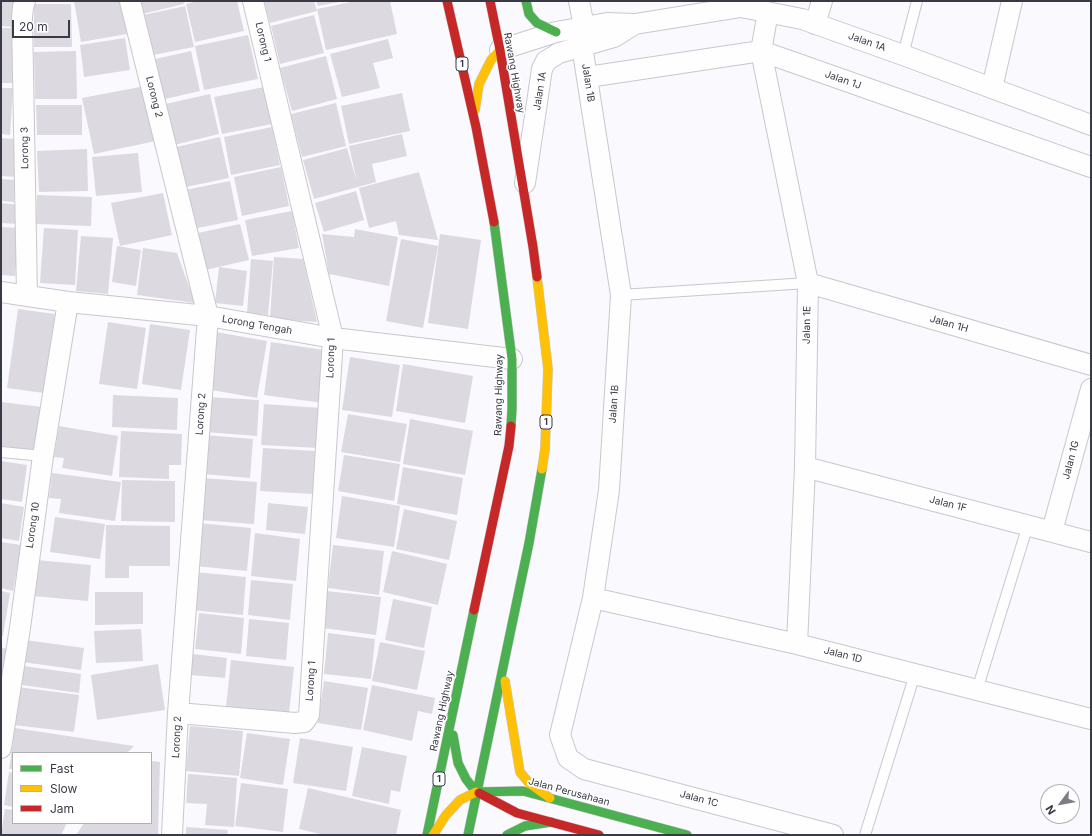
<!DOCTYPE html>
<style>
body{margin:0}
#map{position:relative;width:1092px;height:836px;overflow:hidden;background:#f9f9fe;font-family:Inter,sans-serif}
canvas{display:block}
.frame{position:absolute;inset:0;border:2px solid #3a3a47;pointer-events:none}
.legend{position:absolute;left:12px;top:752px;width:140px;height:72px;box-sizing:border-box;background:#fff;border:1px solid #b0b0b5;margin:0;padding:5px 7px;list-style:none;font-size:12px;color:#3a3a47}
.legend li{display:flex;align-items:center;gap:8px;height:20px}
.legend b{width:20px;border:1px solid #b0b0b5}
.north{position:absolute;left:1040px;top:784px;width:40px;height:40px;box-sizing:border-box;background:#fff;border:1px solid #b0b0b5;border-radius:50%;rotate:238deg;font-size:11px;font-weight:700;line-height:16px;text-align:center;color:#3a3a47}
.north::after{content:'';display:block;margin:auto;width:14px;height:18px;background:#7d7d87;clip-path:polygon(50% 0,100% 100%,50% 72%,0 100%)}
.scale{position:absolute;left:12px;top:20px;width:58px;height:18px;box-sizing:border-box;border:2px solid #3a3a47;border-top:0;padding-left:5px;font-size:12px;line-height:14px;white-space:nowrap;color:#3a3a47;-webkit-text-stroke:3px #fff;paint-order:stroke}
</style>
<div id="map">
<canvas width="1092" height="836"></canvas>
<div class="frame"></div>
<ul class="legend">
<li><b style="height:5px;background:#4caf50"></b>Fast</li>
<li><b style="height:5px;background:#ffc107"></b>Slow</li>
<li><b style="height:5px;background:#c62828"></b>Jam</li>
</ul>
<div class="north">N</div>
<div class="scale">20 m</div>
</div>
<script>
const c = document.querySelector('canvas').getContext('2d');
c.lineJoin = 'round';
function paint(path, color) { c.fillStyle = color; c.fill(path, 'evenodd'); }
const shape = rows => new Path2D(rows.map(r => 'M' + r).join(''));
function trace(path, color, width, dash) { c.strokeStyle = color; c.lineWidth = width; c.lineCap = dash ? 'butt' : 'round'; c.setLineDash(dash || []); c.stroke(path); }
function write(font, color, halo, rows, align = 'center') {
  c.font = font + ' Inter,sans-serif'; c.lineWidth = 3.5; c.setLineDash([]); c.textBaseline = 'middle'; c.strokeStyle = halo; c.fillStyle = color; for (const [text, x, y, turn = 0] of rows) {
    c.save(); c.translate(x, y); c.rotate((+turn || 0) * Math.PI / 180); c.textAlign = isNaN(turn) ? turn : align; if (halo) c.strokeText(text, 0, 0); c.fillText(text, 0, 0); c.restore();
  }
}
const building = shape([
 [1,1,14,1,12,27,1,26],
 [74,1,121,1,127,34,81,42],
 [135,1,183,1,184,4,138,15],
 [198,1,237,1,244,31,195,42,186,4],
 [264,1,314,1,317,11,270,23],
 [316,1,340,1,340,2,318,6],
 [356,1,390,1,397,34,326,50,317,9],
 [34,4,71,4,72,47,34,47],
 [185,6,194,47,148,56,139,16],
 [314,15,324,53,280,64,271,26],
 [1,28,13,28,13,83,1,83],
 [248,35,258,79,204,90,195,46],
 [125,38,130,70,84,77,80,45],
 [388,39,393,58,373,63,380,88,342,97,330,54],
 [76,51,77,99,35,99,34,52],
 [191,51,200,91,161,100,151,60],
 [326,56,337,99,292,111,280,68],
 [145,86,156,141,94,154,82,98],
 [264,87,272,124,222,134,214,97],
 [1,88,13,88,10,135,1,134],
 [402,93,410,131,349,144,341,106],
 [210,94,219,134,170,146,161,105],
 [336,103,346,146,302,157,291,114],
 [36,105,82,105,82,135,37,135],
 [272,127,280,165,231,175,224,137],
 [402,134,407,156,372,164,376,182,314,199,303,160,347,148,357,182,349,146],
 [220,137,229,178,181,188,172,148],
 [1,138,18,139,17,177,1,176],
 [87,149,88,191,39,192,37,151],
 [138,153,142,192,96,196,92,157],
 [281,167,289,206,242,216,234,177],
 [419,172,438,240,399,235,396,221,369,228,359,188],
 [1,179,15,180,14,202,1,201],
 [230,181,238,220,193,229,185,190],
 [356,191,364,220,324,232,315,203],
 [163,193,172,235,120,246,111,203],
 [37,195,92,197,91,226,36,224],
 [1,203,20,205,18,224,1,223],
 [292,211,299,248,252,256,245,220],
 [240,224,249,260,201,271,193,234],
 [1,227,19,228,15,276,1,275],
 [44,228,78,230,75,285,40,283],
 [355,229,398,237,389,286,329,274,322,234,354,237],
 [440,234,481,240,468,329,428,323],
 [81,236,113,238,108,294,76,291],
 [401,239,438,246,423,328,386,321],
 [117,246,141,250,136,286,112,282],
 [143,248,177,253,195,303,137,295],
 [274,257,303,259,317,322,270,319],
 [251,259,273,261,268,315,247,313],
 [219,267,247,271,243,306,215,303],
 [18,309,55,314,44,393,7,388],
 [108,322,146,328,137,389,99,384],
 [150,324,190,330,181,390,142,384],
 [216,332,267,341,257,398,206,389],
 [271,342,330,351,323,403,264,395],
 [350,357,400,365,392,417,342,410],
 [403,364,473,376,465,423,396,411],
 [113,395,178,398,177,430,112,427],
 [206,397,259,400,257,436,205,432],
 [1,402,42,407,37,453,1,449],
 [264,404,321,408,318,448,261,445],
 [348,414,407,424,400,462,341,452],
 [410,419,473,431,465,475,403,464],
 [59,426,118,436,112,476,62,468,64,458,54,457],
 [121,431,182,434,181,465,169,465,169,479,119,477],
 [205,435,253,439,250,478,202,474],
 [263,448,316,451,313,494,260,491],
 [344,455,400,464,394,501,338,491],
 [1,461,27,465,22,502,1,499],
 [403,467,463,478,457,515,397,504],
 [52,473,121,482,115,521,59,513,61,499,49,498],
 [202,478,257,482,254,524,199,520],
 [122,480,175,481,175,522,121,521],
 [342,496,400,506,394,547,336,538],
 [1,503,24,507,19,541,1,538],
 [268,503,308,507,305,534,266,530],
 [404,509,457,521,449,560,396,549],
 [55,517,105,524,100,559,50,552],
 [199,523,251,528,247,571,195,566],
 [106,525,170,526,170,566,129,566,129,578,105,578],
 [255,533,300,539,296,581,251,576],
 [1,542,21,545,13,591,1,588],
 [333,545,384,551,379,595,328,588],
 [392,551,447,564,438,605,383,592],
 [36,560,91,565,88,601,33,596],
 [195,572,246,577,243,615,191,610],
 [251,580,293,584,290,620,248,615],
 [1,591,10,593,3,636,1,636],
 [327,591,381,597,376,635,323,628],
 [95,592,143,592,143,624,95,625],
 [393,599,432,607,424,648,385,640],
 [199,613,244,618,241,654,195,649],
 [249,619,289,623,286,660,246,656],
 [141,629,143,661,96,663,94,631],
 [328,633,375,639,371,679,324,674],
 [25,640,84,648,81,670,22,662],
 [380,642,425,651,417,690,372,681],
 [1,648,11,649,7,680,1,680],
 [193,654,227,658,225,678,191,675],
 [231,660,294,667,289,714,226,707],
 [158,664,165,710,97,720,91,675],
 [24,666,81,674,79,693,22,685],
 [324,681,368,688,361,730,318,723],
 [372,685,435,698,432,714,418,711,412,741,363,730],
 [18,687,79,695,74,732,13,725],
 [190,726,243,731,239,776,186,771],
 [15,728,134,746,127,753,13,753,13,769,9,769],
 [247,733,290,739,283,785,240,778],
 [300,738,353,747,346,791,293,783],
 [362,747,407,756,400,792,391,790,389,804,352,796],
 [151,761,160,762,158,835,76,835,84,823,151,823],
 [9,772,13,773,13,807,4,805],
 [188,774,237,778,234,827,205,825,207,804,186,803],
 [241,783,288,789,283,832,235,826],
 [308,788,401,810,396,835,324,835,299,829],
 [5,809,13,810,13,823,67,823,61,835,1,835],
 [186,827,228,830,227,835,186,835]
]);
const lane = shape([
 [903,55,917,1],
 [621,295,808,283],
 [1,452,43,456],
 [977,690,1028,525],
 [865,835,915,674]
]);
const street = shape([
 [25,1,23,7,22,17,27,295],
 [130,1,208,316,178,713,172,835],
 [579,1,584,27],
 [768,12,761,51,808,283,805,467,797,644],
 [815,24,822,1],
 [582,46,621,295,609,490,593,598,560,735,568,758,584,769,833,835],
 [500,50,556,32,607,23,635,24,741,7,802,19,903,55,1091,125],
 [588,77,761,51,1091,167],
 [992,88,1012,1],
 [525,183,542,69,546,61,559,53,614,37,635,24],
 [808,283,1091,365],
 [1,292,68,302,208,316,333,338,512,359],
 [805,467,1091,542],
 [1052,531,1091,389],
 [593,598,797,644,1091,719],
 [178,713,295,723,304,722,309,715,333,338,253,1],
 [1,748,20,628,43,456,68,302]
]);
const fast = shape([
 [526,1,529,14,537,23,556,32],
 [494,222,512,359,512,409,511,426],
 [453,735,458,763,466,779,476,792],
 [476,792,523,791,687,835],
 [427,835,474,610],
 [468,835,529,543,542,469],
 [507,835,525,826,551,822]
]);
const slow = shape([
 [475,110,479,84,491,60,500,50],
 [537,277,548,369,545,449,542,469],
 [505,681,520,772,529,783,550,798],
 [433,835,446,815,460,800,476,792]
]);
const jam = shape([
 [447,1,476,127,494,222],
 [490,1,500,50,533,247,537,277],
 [474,610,509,446,511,426],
 [479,793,517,813,599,835]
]);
const shields = [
 [462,64,12],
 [546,422,12],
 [439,779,12]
];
const shieldNames = [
 ["1",462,64],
 ["1",546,422],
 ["1",439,779]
];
const streetNames = [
 ["Lorong 1",263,42,77],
 ["Jalan 1A",867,42,19],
 ["Rawang Highway",514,73,80],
 ["Jalan 1J",843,80,19],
 ["Jalan 1B",588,83,81],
 ["Jalan 1A",540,91,-81],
 ["Lorong 2",154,97,76],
 ["Lorong 3",25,148,-91],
 ["Jalan 1H",949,324,16],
 ["Lorong Tengah",257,325,10],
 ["Jalan 1E",807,325,-89],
 ["Lorong 1",331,358,-88],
 ["Rawang Highway",499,395,-89],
 ["Jalan 1B",614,404,-86],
 ["Lorong 2",201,414,-86],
 ["Jalan 1G",1071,460,-75],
 ["Jalan 1F",948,504,14],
 ["Lorong 10",33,525,-82],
 ["Jalan 1D",843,655,14],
 ["Lorong 1",311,681,-86],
 ["Rawang Highway",442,711,-78],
 ["Lorong 2",177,737,-87],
 ["Jalan Perusahaan",569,792,15],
 ["Jalan 1C",699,799,15]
];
paint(building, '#ddd9e1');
trace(lane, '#c7c7cf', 12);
trace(street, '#c7c7cf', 22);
trace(fast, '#c7c7cf', 10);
trace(slow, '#c7c7cf', 10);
trace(jam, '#c7c7cf', 10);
trace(lane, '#fefeff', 10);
trace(street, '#fefeff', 20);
trace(fast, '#4caf50', 9);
trace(slow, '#ffc107', 9);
trace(jam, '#c62828', 9);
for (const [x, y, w] of shields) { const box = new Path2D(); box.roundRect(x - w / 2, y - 7, w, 14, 3); c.fillStyle = '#fff'; c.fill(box); trace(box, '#3a3a47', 1); }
write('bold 9px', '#3a3a47', null, shieldNames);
write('10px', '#3a3a47', '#fff', streetNames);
</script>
